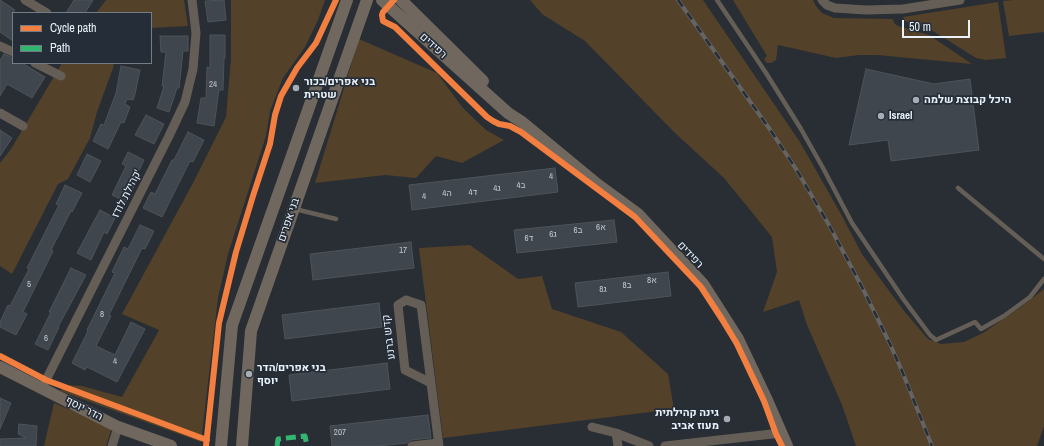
<!DOCTYPE html>
<meta charset="utf-8">
<style>
body{margin:0}
#map{position:relative;width:1044px;height:446px;overflow:hidden;background:#292e34;font-family:"Archivo Narrow",sans-serif}
canvas{display:block}
.legend{position:absolute;left:12px;top:12px;width:140px;height:52px;box-sizing:border-box;background:#252e38;border:1px solid #747c85;margin:0;padding:5px 7px;list-style:none;font-size:12px;color:#ebf1f8}
.legend li{display:flex;align-items:center;gap:8px;height:20px}
.legend b{width:20px;border:1px solid #747c85}
.scale{position:absolute;left:902px;top:20px;width:68px;height:18px;box-sizing:border-box;border:2px solid #ebf1f8;border-top:0;padding-left:5px;font-size:12px;line-height:14px;white-space:nowrap;color:#ebf1f8;-webkit-text-stroke:3px #252e38;paint-order:stroke}
</style>
<div id="map">
<canvas width="1044" height="446"></canvas>
<ul class="legend">
<li><b style="height:5px;background:#f27e40"></b>Cycle path</li>
<li><b style="height:5px;background:#33b770"></b>Path</li>
</ul>
<div class="scale">50 m</div>
</div>
<script>
const c = document.querySelector('canvas').getContext('2d');
c.lineJoin = 'round';
function paint(path, color) { c.fillStyle = color; c.fill(path, 'evenodd'); }
const shape = rows => new Path2D(rows.map(r => 'M' + r).join(''));
function trace(path, color, width, dash) { c.strokeStyle = color; c.lineWidth = width; c.lineCap = dash ? 'butt' : 'round'; c.setLineDash(dash || []); c.stroke(path); }
function write(font, color, halo, rows, align = 'center') {
  c.font = font + ' "Archivo Narrow",Heebo,sans-serif'; c.lineWidth = 3.5; c.setLineDash([]); c.textBaseline = 'middle'; c.strokeStyle = halo; c.fillStyle = color; for (const [text, x, y, turn = 0] of rows) {
    c.save(); c.translate(x, y); c.rotate((+turn || 0) * Math.PI / 180); c.textAlign = isNaN(turn) ? turn : align; if (halo) c.strokeText(text, 0, 0); c.fillText(text, 0, 0); c.restore();
  }
}
const green = shape([
 [106,0,184,0,188,26,151,28,151,13,96,13],
 [231,0,325,0,318,20,305,47,283,78,270,111,266,136,228,254,218,298,201,442,60,391,64,385,82,386,122,397,159,330,122,314,193,183,226,117,231,59],
 [530,0,703,0,800,142,842,216,862,254,904,311,928,339,941,344,964,342,983,333,1021,307,1044,289,1044,426,1037,446,856,446,842,405,807,325,799,300,763,312,777,272,772,237,724,178,674,132,585,41,542,14],
 [733,0,813,0,816,6,822,13,834,18,893,19,894,23,898,26,929,35,972,64,878,55,859,55,836,58,778,45,776,60,771,63,767,63,764,59,767,56],
 [1014,0,1044,0,1044,32,1009,36,1003,1],
 [998,2,1006,58,986,60,976,58,933,31,905,21,903,17],
 [359,39,437,73,463,108,486,130,504,140,462,163,436,156,416,178,385,175,315,183],
 [62,63,114,63,113,68,97,112,90,138,68,179,58,184,12,274,0,266,0,163,11,149],
 [470,245,518,279,542,276,552,309,621,332,668,374,674,409,443,438,419,248],
 [54,403,112,427,106,446,44,446]
]);
const building = shape([
 [0,0,15,10,13,13,13,41,0,32,0,0],
 [74,0,93,0,85,13,66,13,74,0],
 [224,0,226,20,208,22,205,1,224,0],
 [210,35,225,35,225,58,224,58,223,90,219,90,214,126,197,123,201,98,206,98,207,67,210,68,210,35],
 [160,36,188,36,188,51,183,51,179,88,177,88,169,112,157,108,164,86,162,86,166,52,161,52,160,36],
 [4,54,13,58,13,63,22,63,45,77,32,98,7,84,0,96,0,60,4,54],
 [121,66,140,70,135,94,133,100,127,99,125,104,130,107,124,123,121,122,108,149,93,141,101,124,104,125,116,93,121,66],
 [866,69,934,84,970,79,979,150,891,161,888,140,849,145,866,69],
 [146,115,164,124,154,144,135,135,146,115],
 [0,130,12,138,0,156,0,130],
 [188,132,204,140,193,162,190,161,162,217,143,208,151,192,155,194,172,160,174,160,188,132],
 [128,152,144,160,134,181,136,182,126,202,112,195,126,166,122,164,128,152],
 [87,154,101,161,90,182,77,175,87,154],
 [555,168,558,192,412,210,409,185,555,168],
 [65,185,82,193,72,212,71,211,51,250,53,251,23,312,27,314,16,335,0,327,0,322,8,305,10,306,29,269,27,268,59,205,56,204,65,185],
 [100,210,115,218,107,234,104,232,91,260,77,253,100,210],
 [614,220,617,242,517,253,514,230,614,220],
 [140,225,154,231,145,249,142,248,109,315,111,316,96,346,115,355,131,322,145,329,117,382,87,367,85,370,72,363,88,331,87,330,115,273,112,272,124,247,128,249,140,225],
 [411,242,414,268,313,280,310,254,411,242],
 [71,268,86,275,58,327,59,327,48,350,35,344,51,312,49,312,71,268],
 [668,272,671,296,578,307,575,283,668,272],
 [379,303,382,327,285,339,282,315,379,303],
 [387,363,390,389,292,401,289,375,387,363],
 [0,398,11,403,0,429,0,398],
 [428,415,431,438,411,440,407,443,378,446,332,446,330,426,428,415],
 [19,424,37,426,36,446,0,446,0,439,26,438,18,434,19,424]
]);
const lane = shape([
 [717,0,766,73,801,129,823,168,852,223,904,300,930,335,936,340,975,322,981,329,1004,316,1030,297,1044,279],
 [958,188,1044,259],
 [295,209,336,219]
]);
const street = shape([
 [25,0,47,13],
 [822,0,827,5,835,8,866,10,903,9,960,0],
 [0,46,13,52],
 [35,63,61,76],
 [0,113,23,126],
 [431,383,405,370,398,305,406,300,421,305,431,383,439,446],
 [42,388,169,136,185,102,193,69,196,33,192,0],
 [592,427,616,433],
 [112,446,118,427],
 [412,446,438,443],
 [618,446,616,433,649,446],
 [665,446,781,433]
]);
const secondary = shape([
 [382,0,508,113,522,122,597,184,638,214,703,284,738,339,766,398,787,446],
 [401,0,483,81],
 [0,367,118,427,171,446],
 [221,446,232,325,347,0],
 [242,446,251,331,367,0]
]);
const rail = shape([
 [678,0,771,131,796,169,829,225,863,289,890,344,902,371,932,446]
]);
const quiet = shape([
 [277,446,278,439,305,436,307,446]
]);
const cycleway = shape([
 [394,0,383,12,382,15,383,21,395,27,487,117,493,121,499,124,510,126,521,132,635,217,701,287,722,319,737,344,764,401,776,434,782,446],
 [0,356,46,380,207,440],
 [206,446,219,323,236,252,253,196,270,144,275,115,281,96,297,68,316,43,336,0]
]);
const markers = [
 [296,88,4,"#a7adb3"],
 [916,100,4,"#a7adb3"],
 [881,116,4,"#a7adb3"],
 [249,374,4,"#a7adb3"],
 [727,419,4,"#a7adb3"]
];
const numberNames = [
 ["24",213,85],
 ["4",551,177],
 ["4ב",521,186],
 ["4ג",497,189],
 ["4ד",473,193],
 ["4ה",447,194],
 ["4",424,197],
 ["6א",601,228],
 ["6ב",578,231],
 ["6ג",553,235],
 ["6ד",529,239],
 ["17",403,251],
 ["8א",652,281],
 ["5",29,285],
 ["8ב",627,286],
 ["8ג",603,290],
 ["8",102,315],
 ["6",46,339],
 ["4",115,362],
 ["207",340,433]
];
const streetNames = [
 ["רפידים",433,46,42],
 ["קהילת לודז'",127,194,-63],
 ["בני אפרים",289,220,-71],
 ["רפידים",690,255,47],
 ["קדש ברנע",389,337,-97],
 ["הדר יוסף",84,409,27]
];
const poiNames = [
 ["בני אפרים/בכור",304,82],
 ["שטרית",304,95],
 ["היכל קבוצת שלמה",924,100],
 ["Israel",889,116],
 ["בני אפרים/הדר",257,368],
 ["יוסף",257,381],
 ["גינה קהילתית",719,413,"right"],
 ["מעוז אביב",719,426,"right"]
];
paint(green, '#534129');
paint(building, '#3f464e');
trace(building, '#4e5358', 1);
trace(lane, '#645e56', 4.5);
trace(street, '#645e56', 9);
trace(secondary, '#70685e', 12);
trace(rail, '#636463', 4);
trace(rail, '#252e38', 2.5, [8]);
trace(quiet, '#33b770', 5, [10, 5]);
trace(cycleway, '#f27e40', 6);
for (const [x, y, r, color] of markers) { const dot = new Path2D(); dot.arc(x, y, r, 0, 2 * Math.PI); c.fillStyle = color; c.fill(dot); trace(dot, '#252e38', 1.5); }
write('9px', '#c0c6ce', null, numberNames);
write('11px', '#ebf1f8', '#252e38', streetNames);
write('bold 11px', '#ebf1f8', '#252e38', poiNames, 'left');
</script>
